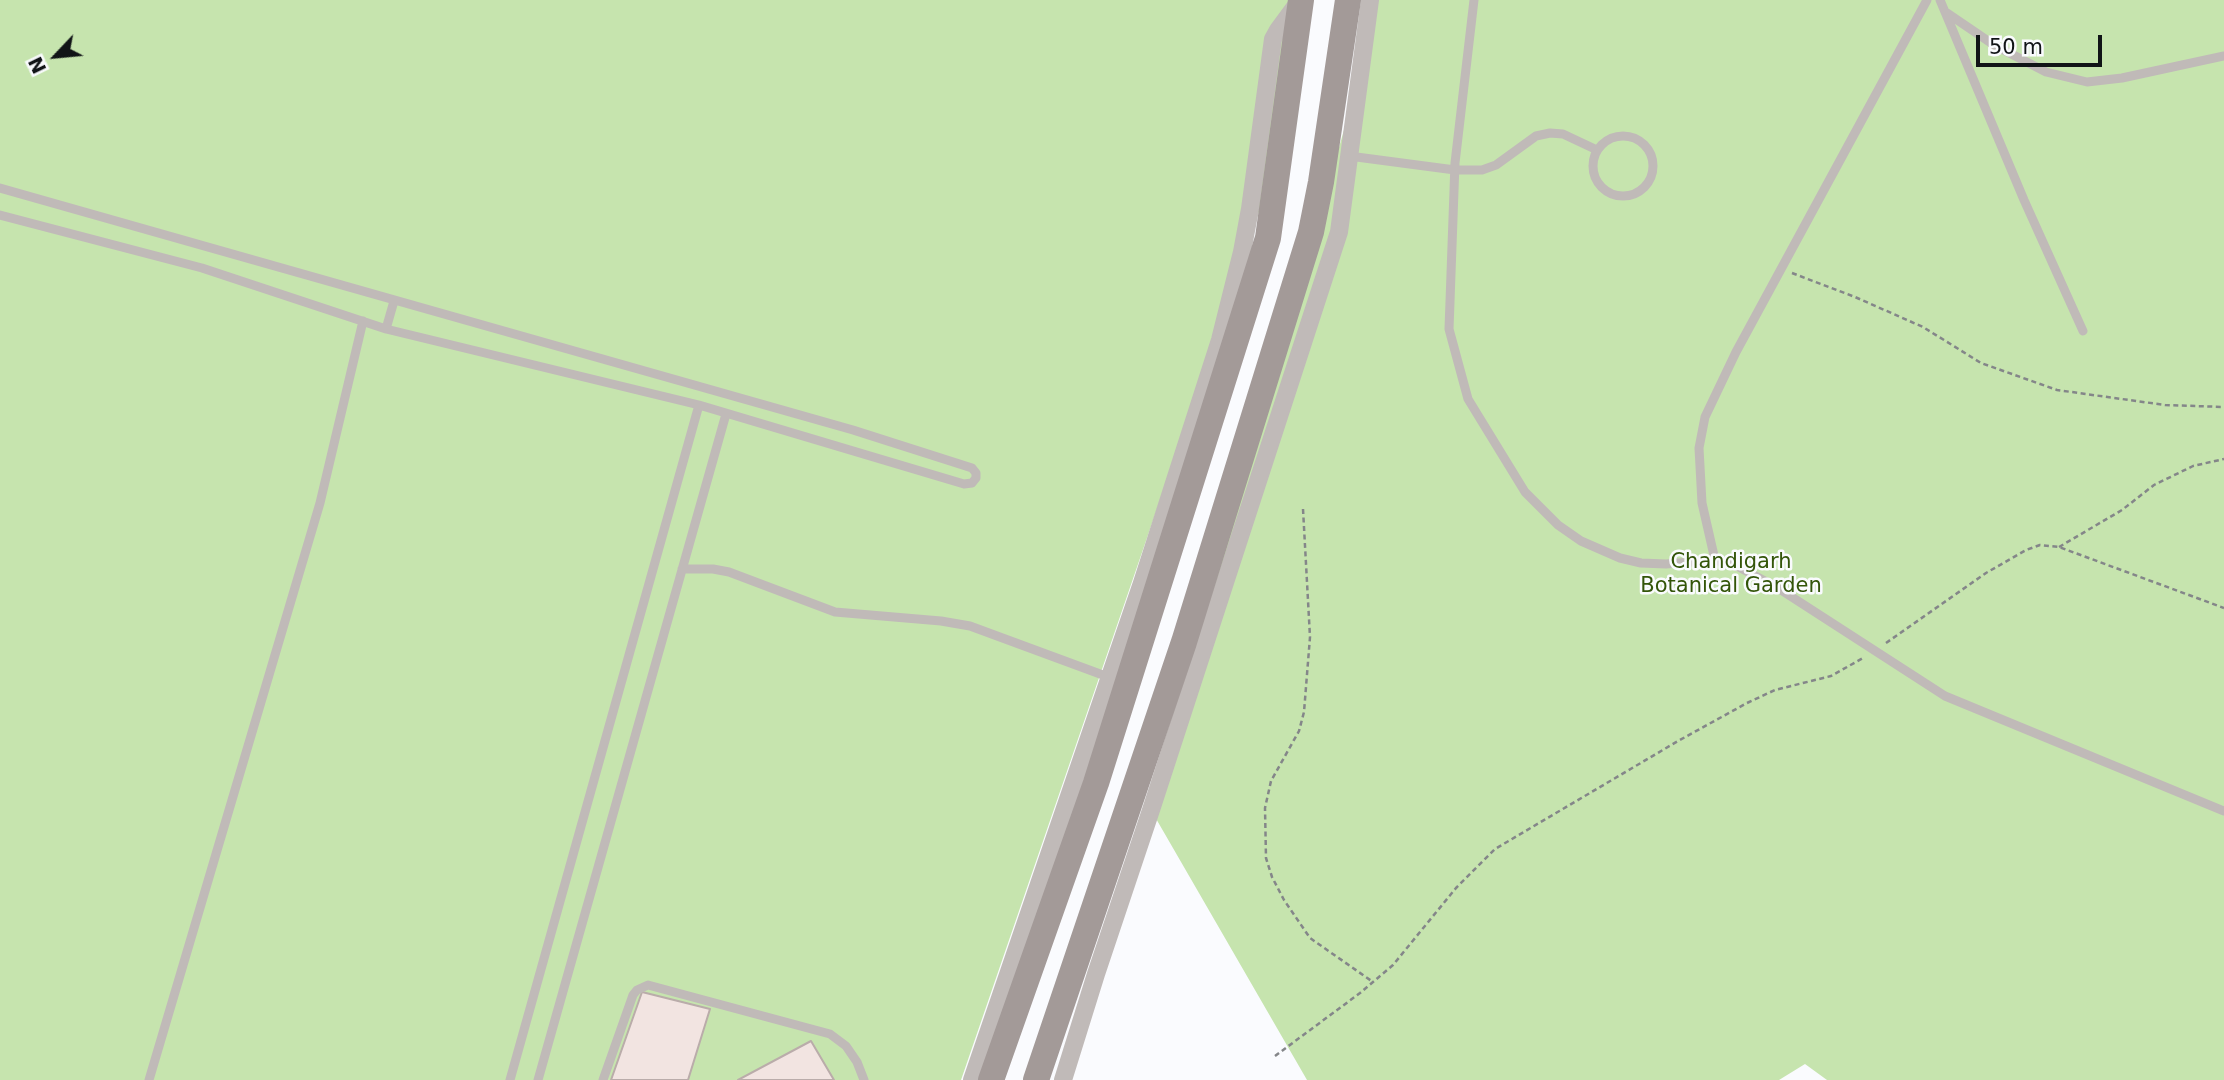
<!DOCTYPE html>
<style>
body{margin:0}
#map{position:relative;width:2224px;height:1080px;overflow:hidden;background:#fafbfe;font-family:"DejaVu Sans",sans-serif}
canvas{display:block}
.north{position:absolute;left:21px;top:21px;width:70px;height:70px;-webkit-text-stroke:5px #fafbfe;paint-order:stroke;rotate:244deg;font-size:19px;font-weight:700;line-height:28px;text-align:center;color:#111417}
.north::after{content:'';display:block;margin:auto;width:24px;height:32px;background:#111417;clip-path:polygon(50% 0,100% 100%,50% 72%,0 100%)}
.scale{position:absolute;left:1976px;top:35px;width:126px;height:32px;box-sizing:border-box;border:4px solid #111417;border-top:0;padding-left:9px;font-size:21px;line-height:24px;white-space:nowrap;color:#111417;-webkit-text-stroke:5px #fafbfe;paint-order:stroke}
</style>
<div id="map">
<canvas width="2224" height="1080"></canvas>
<div class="north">N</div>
<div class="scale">50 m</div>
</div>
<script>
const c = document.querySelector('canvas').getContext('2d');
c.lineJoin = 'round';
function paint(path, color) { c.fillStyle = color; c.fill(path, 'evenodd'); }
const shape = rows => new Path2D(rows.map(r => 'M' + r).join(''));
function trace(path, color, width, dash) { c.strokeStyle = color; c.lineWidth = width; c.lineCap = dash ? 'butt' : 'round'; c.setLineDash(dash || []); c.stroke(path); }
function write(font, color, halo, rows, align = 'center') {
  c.font = font + ' "DejaVu Sans",sans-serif'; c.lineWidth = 5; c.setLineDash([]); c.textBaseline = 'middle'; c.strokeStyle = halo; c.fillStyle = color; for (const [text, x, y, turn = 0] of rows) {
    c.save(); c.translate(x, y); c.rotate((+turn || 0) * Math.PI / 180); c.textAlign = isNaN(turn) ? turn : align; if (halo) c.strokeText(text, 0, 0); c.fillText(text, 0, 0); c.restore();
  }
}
const green = shape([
 [0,0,1313,0,1277,159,961,1080,0,1080],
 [1371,0,2224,0,2224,1080,1827,1080,1805,1064,1779,1080,1307,1080,1151,810,1359,77]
]);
const building = shape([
 [642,992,710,1009,688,1080,611,1080,642,992],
 [811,1041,834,1080,738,1080,811,1041]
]);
const path = shape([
 [1792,273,1855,297,1923,327,1981,363,2057,390,2165,405,2224,407],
 [1303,509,1310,637,1304,712,1299,731,1271,781,1265,808,1266,858,1272,877,1284,900,1310,938,1373,982],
 [2059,547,2122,510,2154,485,2193,466,2224,459],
 [1886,643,1986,573,2026,550,2040,545,2059,547,2224,608],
 [1275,1056,1360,993,1393,965,1456,888,1495,849,1678,741,1747,703,1775,690,1831,676,1863,658]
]);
const lane = shape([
 [1474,0,1455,163,1449,329,1468,399,1525,492,1558,525,1581,541,1620,558,1641,563,1666,564,1715,560,1739,567,1781,590,1945,696,2224,811],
 [1940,0,2024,200,2083,331],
 [1947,13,1994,45,2046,72,2087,82,2122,78,2224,56],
 '1593 166a30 30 0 1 1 60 0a30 30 0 1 1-60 0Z',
 [1349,156,1455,170,1482,170,1496,165,1536,136,1550,133,1563,134,1597,150],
 [0,188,853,430,972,468,976,473,976,478,972,483,964,484,699,405,386,329,202,268,0,215],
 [386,329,394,301],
 [1715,560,1702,503,1699,448,1705,417,1736,352,1927,0],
 [682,569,713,569,729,572,835,612,941,621,970,626,1111,678],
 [149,1080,320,503,363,321],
 [510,1080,699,405],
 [538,1080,726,414],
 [603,1080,633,995,637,990,648,985,830,1034,846,1046,857,1062,864,1080]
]);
const street = shape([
 [972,1080,1142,583,1220,340,1242,252,1250,209,1273,39,1278,30,1298,3],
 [1063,1080,1096,974,1151,810,1339,232,1370,0]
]);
const secondary = shape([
 [991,1080,1096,783,1268,238,1301,0],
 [1036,1080,1184,642,1311,232,1321,182,1348,0]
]);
const parkNames = [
 ["Chandigarh",1731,563],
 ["Botanical Garden",1731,587]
];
paint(green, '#c6e4ae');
paint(building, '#f2e4e1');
trace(building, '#baacaa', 2);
trace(path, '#848689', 2.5, [5, 3.5]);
trace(lane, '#c0bab8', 9);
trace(street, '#c0bab8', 18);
trace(secondary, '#a39a98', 26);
write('21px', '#335509', '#fafbfe', parkNames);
</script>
